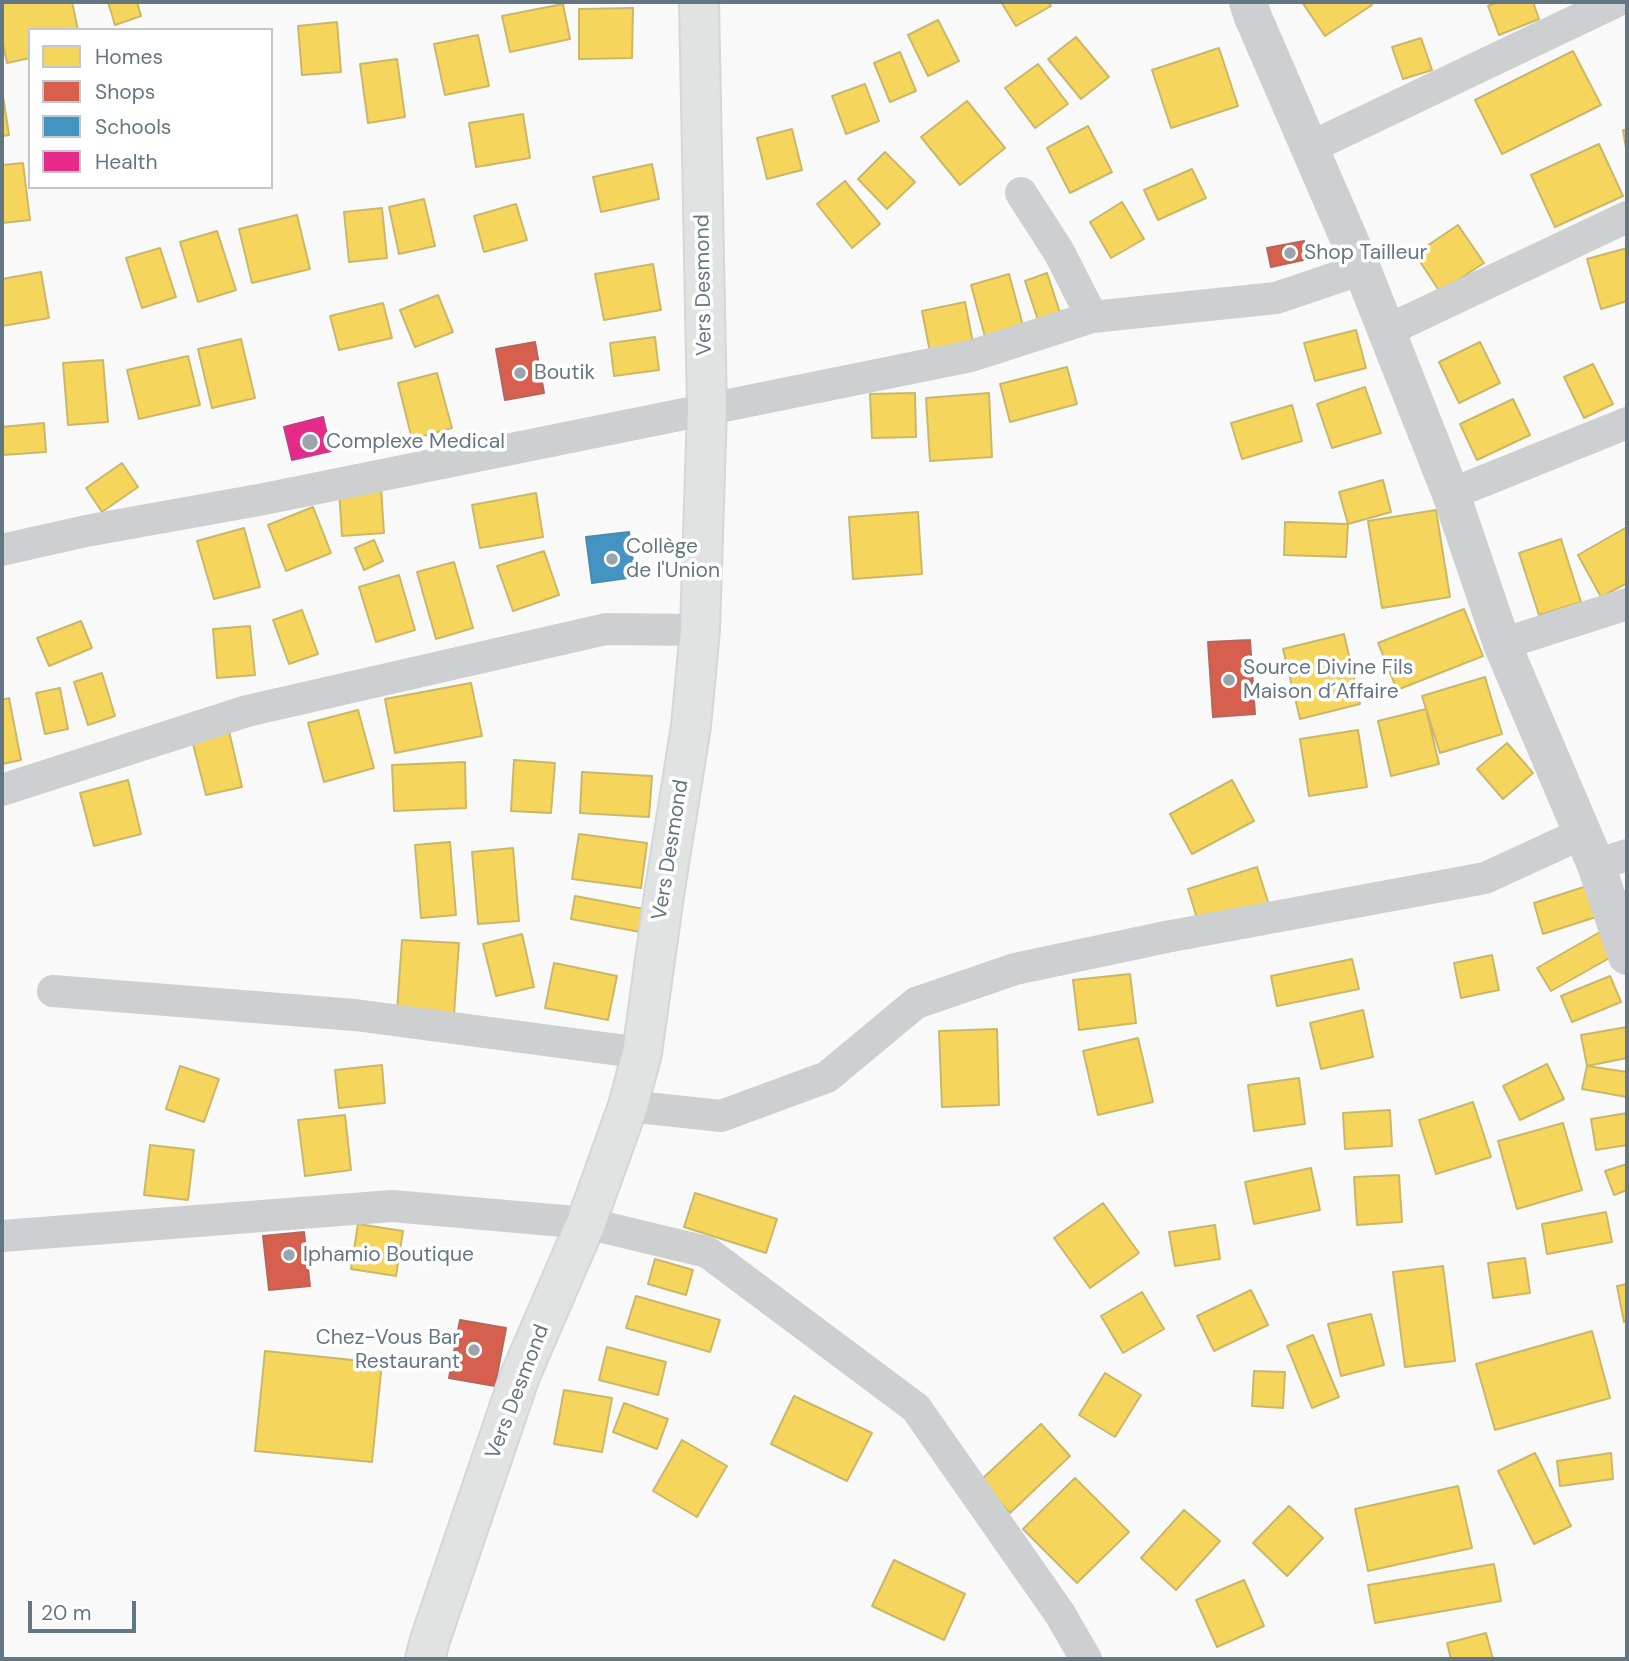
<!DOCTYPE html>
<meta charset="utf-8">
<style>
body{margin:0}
#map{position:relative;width:1629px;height:1661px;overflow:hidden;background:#f9f9f9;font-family:"DM Sans",sans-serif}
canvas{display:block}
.frame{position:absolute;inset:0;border:4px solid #657683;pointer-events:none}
.legend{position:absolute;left:28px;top:28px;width:245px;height:161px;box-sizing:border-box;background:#fff;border:2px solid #c1c8cd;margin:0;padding:9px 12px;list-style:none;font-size:21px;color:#657683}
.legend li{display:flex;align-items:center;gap:14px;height:35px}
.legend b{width:35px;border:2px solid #c1c8cd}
.scale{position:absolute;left:28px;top:1601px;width:108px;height:32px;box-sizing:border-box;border:4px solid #657683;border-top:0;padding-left:9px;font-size:21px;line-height:24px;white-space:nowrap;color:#657683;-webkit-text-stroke:5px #fff;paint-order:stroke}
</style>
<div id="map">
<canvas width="1629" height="1661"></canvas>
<div class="frame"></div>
<ul class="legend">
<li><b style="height:19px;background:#f6d55c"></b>Homes</li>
<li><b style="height:19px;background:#d6604d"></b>Shops</li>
<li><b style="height:19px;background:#4393c3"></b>Schools</li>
<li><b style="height:19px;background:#e7298a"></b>Health</li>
</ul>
<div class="scale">20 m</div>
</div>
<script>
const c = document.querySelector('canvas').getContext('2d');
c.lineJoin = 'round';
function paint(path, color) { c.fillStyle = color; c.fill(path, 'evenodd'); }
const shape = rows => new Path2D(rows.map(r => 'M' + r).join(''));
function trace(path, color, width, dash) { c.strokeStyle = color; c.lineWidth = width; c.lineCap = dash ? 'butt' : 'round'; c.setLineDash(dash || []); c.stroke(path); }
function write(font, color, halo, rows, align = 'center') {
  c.font = font + ' "DM Sans",sans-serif'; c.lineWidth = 7; c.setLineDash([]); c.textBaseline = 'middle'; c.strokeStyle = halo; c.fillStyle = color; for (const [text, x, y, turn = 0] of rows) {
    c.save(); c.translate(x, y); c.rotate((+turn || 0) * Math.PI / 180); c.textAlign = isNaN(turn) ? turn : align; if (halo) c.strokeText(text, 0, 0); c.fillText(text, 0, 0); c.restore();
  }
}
const homes = shape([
 [2,2,72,2,78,30,30,30,30,58,7,63,2,39,2,2],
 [108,2,137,2,141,16,115,25,108,2],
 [1001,2,1049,2,1051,6,1016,26,1001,2],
 [1302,2,1370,2,1372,5,1325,36,1302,2],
 [1498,2,1533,2,1539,19,1499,35,1488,6,1498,2],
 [563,4,570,39,510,52,502,16,563,4],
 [633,8,632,58,579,59,579,9,633,8],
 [938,20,959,61,928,76,908,35,938,20],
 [337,22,341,72,302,75,298,26,337,22],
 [478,35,489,86,445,95,434,44,478,35],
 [1076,37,1109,77,1081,99,1048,59,1076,37],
 [1421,38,1432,70,1403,79,1392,47,1421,38],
 [1219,48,1238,106,1171,128,1152,70,1219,48],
 [1573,51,1601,105,1502,154,1475,100,1573,51],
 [900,52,916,91,890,102,874,63,900,52],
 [397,59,405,117,368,123,360,64,397,59],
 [1038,64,1068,104,1035,128,1005,88,1038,64],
 [865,84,879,121,846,134,832,96,865,84],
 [2,90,9,135,2,136,2,90],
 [967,101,1005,148,960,185,921,137,967,101],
 [523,114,530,158,476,167,469,123,523,114],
 [1088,126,1112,172,1070,193,1047,148,1088,126],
 [792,129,802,170,767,179,757,138,792,129],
 [1623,130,1627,130,1627,154,1623,130],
 [1599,144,1623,196,1555,227,1531,175,1599,144],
 [885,152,915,182,887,209,858,179,885,152],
 [23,163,30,220,2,223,2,165,23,163],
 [652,164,659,199,601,212,593,177,652,164],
 [1192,169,1206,198,1158,220,1144,190,1192,169],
 [845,181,880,224,852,248,817,204,845,181],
 [424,199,435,246,399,254,389,207,424,199],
 [1122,202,1144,239,1111,258,1090,222,1122,202],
 [516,204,527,240,484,252,474,216,516,204],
 [382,208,387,258,349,262,344,212,382,208],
 [297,215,310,269,252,283,239,229,297,215],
 [1458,225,1484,263,1440,292,1415,254,1458,225],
 [217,231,236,290,198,302,180,242,217,231],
 [160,248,176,297,142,308,126,258,160,248],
 [1627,248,1627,301,1601,309,1587,259,1627,248],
 [653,264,661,310,604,320,595,274,653,264],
 [41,272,49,318,2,326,2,279,41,272],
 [1047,273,1062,319,1040,326,1025,281,1047,273],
 [1009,274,1025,333,987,344,971,285,1009,274],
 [438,295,453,332,415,347,400,310,438,295],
 [965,302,973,343,930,352,922,311,965,302],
 [383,303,392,338,339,350,330,316,383,303],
 [1356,330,1366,368,1315,381,1304,343,1356,330],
 [655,337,659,370,614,376,610,343,655,337],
 [241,339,255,398,212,408,198,349,241,339],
 [1480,342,1500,383,1459,403,1439,362,1480,342],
 [188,356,200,405,139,419,127,370,188,356],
 [103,360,108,422,68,425,63,363,103,360],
 [1593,364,1613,404,1584,418,1564,377,1593,364],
 [1067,367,1077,404,1010,422,1000,384,1067,367],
 [437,373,452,428,412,439,398,383,437,373],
 [1365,387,1381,433,1332,448,1317,404,1365,387],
 [915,393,916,437,872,438,870,394,915,393],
 [989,393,992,457,930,461,926,398,989,393],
 [1513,399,1530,435,1477,460,1460,424,1513,399],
 [1292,405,1302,441,1242,459,1231,423,1292,405],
 [44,423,46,452,2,455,2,427,44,423],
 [122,463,138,487,102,512,86,488,122,463],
 [1383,480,1391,512,1348,524,1339,492,1383,480],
 [381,487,384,533,342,536,339,490,381,487],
 [536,493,543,537,480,548,472,505,536,493],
 [313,507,331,553,286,571,268,525,313,507],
 [1436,510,1450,597,1382,608,1368,521,1436,510],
 [918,512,922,574,853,579,849,517,918,512],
 [1285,522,1348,524,1346,557,1284,555,1285,522],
 [1627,527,1627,583,1601,597,1578,555,1627,527],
 [244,528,260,587,214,599,197,541,244,528],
 [1561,539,1581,602,1539,615,1519,553,1561,539],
 [374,540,383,561,364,570,355,548,374,540],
 [544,551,559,595,513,611,497,566,544,551],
 [454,562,473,628,436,639,417,572,454,562],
 [399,575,415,630,376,642,359,587,399,575],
 [1464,609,1483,656,1397,690,1378,643,1464,609],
 [302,610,318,654,289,664,273,620,302,610],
 [81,621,92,648,49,666,37,638,81,621],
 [250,626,255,675,217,678,213,629,250,626],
 [1344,634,1360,704,1300,719,1283,649,1344,634],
 [102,673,115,716,88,725,74,682,102,673],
 [1485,677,1502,734,1440,753,1422,696,1485,677],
 [471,683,482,736,395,753,385,699,471,683],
 [60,688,68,729,45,734,36,693,60,688],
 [9,698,21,760,2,764,2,700,9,698],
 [1426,709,1439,764,1391,776,1378,721,1426,709],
 [358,710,374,768,324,782,308,723,358,710],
 [1358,730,1367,787,1309,796,1300,739,1358,730],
 [229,731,242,787,206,795,192,740,229,731],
 [1507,743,1533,773,1503,799,1477,769,1507,743],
 [514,760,555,763,551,813,511,811,514,760],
 [465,762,466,808,394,811,392,765,465,762],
 [582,772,652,776,649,817,580,813,582,772],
 [128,780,141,834,94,846,80,793,128,780],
 [1232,780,1254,821,1192,854,1170,814,1232,780],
 [579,834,647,843,641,888,572,879,579,834],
 [450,842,456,915,421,918,415,845,450,842],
 [513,848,519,921,478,924,472,852,513,848],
 [1257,867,1269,905,1200,928,1188,889,1257,867],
 [1587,886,1596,917,1543,934,1534,903,1587,886],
 [575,896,644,909,640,932,571,919,575,896],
 [1600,932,1613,956,1551,991,1537,968,1600,932],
 [522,934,534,987,496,996,483,944,522,934],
 [402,940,459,943,454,1014,397,1011,402,940],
 [1492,955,1499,990,1461,998,1454,963,1492,955],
 [1352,959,1359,989,1277,1006,1271,976,1352,959],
 [554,963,617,976,608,1020,545,1008,554,963],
 [1130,974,1136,1023,1079,1030,1073,980,1130,974],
 [1610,976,1621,1002,1572,1022,1561,996,1610,976],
 [1363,1010,1373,1057,1321,1069,1310,1023,1363,1010],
 [1627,1027,1627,1058,1587,1066,1581,1035,1627,1027],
 [997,1029,999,1105,942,1107,939,1031,997,1029],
 [1138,1038,1153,1102,1098,1115,1083,1051,1138,1038],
 [1547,1064,1564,1099,1520,1120,1503,1086,1547,1064],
 [382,1065,385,1103,339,1108,335,1070,382,1065],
 [180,1066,219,1079,204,1122,166,1109,180,1066],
 [1587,1066,1627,1072,1627,1097,1582,1089,1587,1066],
 [1299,1078,1305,1124,1254,1131,1248,1085,1299,1078],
 [1473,1102,1491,1157,1436,1174,1419,1120,1473,1102],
 [1390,1110,1392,1146,1345,1149,1343,1113,1390,1110],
 [1627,1113,1627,1145,1596,1150,1591,1119,1627,1113],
 [345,1115,351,1170,305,1176,298,1120,345,1115],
 [1563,1123,1582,1190,1517,1209,1498,1141,1563,1123],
 [150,1145,194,1150,188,1200,144,1195,150,1145],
 [1627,1164,1627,1190,1614,1195,1605,1171,1627,1164],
 [1311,1168,1320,1210,1254,1224,1245,1182,1311,1168],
 [1399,1175,1402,1222,1357,1225,1354,1177,1399,1175],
 [695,1193,777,1219,766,1253,684,1227,695,1193],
 [1103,1203,1139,1253,1090,1288,1054,1238,1103,1203],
 [1606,1212,1612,1242,1547,1254,1542,1224,1606,1212],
 [358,1224,403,1231,396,1276,351,1269,358,1224],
 [1215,1225,1220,1259,1175,1266,1169,1232,1215,1225],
 [1525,1258,1530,1293,1493,1298,1488,1263,1525,1258],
 [655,1259,693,1270,686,1295,648,1284,655,1259],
 [1443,1266,1455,1361,1405,1367,1393,1272,1443,1266],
 [1627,1284,1627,1321,1624,1322,1617,1286,1627,1284],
 [1251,1290,1268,1325,1214,1351,1197,1316,1251,1290],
 [1142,1292,1164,1329,1123,1353,1101,1316,1142,1292],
 [636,1296,720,1320,710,1352,626,1328,636,1296],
 [1371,1314,1384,1365,1341,1376,1328,1324,1371,1314],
 [1592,1331,1610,1398,1495,1430,1476,1364,1592,1331],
 [1313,1335,1339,1397,1312,1408,1287,1346,1313,1335],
 [607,1347,666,1362,658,1395,599,1380,607,1347],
 [265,1351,382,1363,372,1462,255,1451,265,1351],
 [1254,1371,1285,1372,1283,1408,1252,1406,1254,1371],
 [1105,1373,1141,1395,1115,1437,1079,1415,1105,1373],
 [564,1390,612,1398,602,1452,554,1444,564,1390],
 [794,1396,872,1433,847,1481,771,1444,794,1396],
 [624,1403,668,1419,657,1449,613,1432,624,1403],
 [1041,1424,1070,1456,1010,1513,980,1481,1041,1424],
 [682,1440,727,1466,697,1517,653,1491,682,1440],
 [1535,1453,1571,1526,1534,1544,1498,1471,1535,1453],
 [1611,1453,1613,1479,1560,1486,1557,1461,1611,1453],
 [1075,1478,1129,1532,1077,1583,1023,1529,1075,1478],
 [1458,1486,1472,1548,1368,1571,1355,1509,1458,1486],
 [1289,1506,1323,1538,1287,1576,1253,1543,1289,1506],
 [1184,1510,1220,1541,1176,1590,1141,1558,1184,1510],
 [894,1560,965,1594,944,1640,872,1606,894,1560],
 [1494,1564,1501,1601,1375,1623,1368,1585,1494,1564],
 [1244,1580,1264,1626,1217,1647,1196,1600,1244,1580],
 [1486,1633,1493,1659,1451,1659,1447,1643,1486,1633]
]);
const shops = shape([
 [1304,241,1308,259,1271,267,1267,248,1304,241],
 [535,342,544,393,505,400,496,349,535,342],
 [1250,640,1255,714,1213,717,1208,642,1250,640],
 [304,1232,310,1286,269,1290,263,1236,304,1232],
 [460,1320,506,1328,495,1386,449,1378,460,1320]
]);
const schools = shape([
 [629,532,635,577,592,583,586,537,629,532]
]);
const health = shape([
 [323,417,331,451,292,460,284,427,323,417]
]);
const minor = shape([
 [1311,147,1615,2],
 [1092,317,1276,298,1362,269],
 [1386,331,1627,217],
 [1451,494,1627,423],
 [2,550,86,531,264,499,971,356,1092,317,1059,252,1021,193],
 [1502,644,1627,604],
 [2,790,247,711,606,629,700,630],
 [1596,865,1627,855],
 [53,991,355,1015,642,1053],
 [628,1106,721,1116,827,1077,916,1003,1015,969,1166,937,1485,878,1581,834],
 [2,1236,392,1206,586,1223,707,1252,916,1408,1060,1614,1086,1659]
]);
const tertiary = shape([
 [1248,2,1253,17,1362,269,1451,494,1502,644,1596,865,1627,956]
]);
const secondary = shape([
 [425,1659,430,1640,520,1376,586,1223,628,1106,642,1053,664,895,691,726,700,630,707,409,699,2]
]);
const markers = [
 [1290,253,7,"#99a4ac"],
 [520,373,7,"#99a4ac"],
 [310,442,9,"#99a4ac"],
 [612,559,7,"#99a4ac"],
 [1229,680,7,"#99a4ac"],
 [289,1255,7,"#99a4ac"],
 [474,1350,7,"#99a4ac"]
];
const poiNames = [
 ["Shop Tailleur",1304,253],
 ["Boutik",534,373],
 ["Complexe Medical",326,442],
 ["Collège",626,547],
 ["de l'Union",626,571],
 ["Source Divine Fils",1243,668],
 ["Maison d´Affaire",1243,692],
 ["Iphamio Boutique",303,1255],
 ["Chez-Vous Bar",460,1338,"right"],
 ["Restaurant",460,1362,"right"]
];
const streetNames = [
 ["Vers Desmond",704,285,-91],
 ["Vers Desmond",671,850,-81],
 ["Vers Desmond",518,1392,-69]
];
paint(homes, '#f6d55c');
trace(homes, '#cab868', 2);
paint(shops, '#d6604d');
trace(shops, '#b4675d', 2);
paint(schools, '#4393c3');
trace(schools, '#4d8ab0', 2);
paint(health, '#e7298a');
trace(health, '#c04088', 2);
trace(secondary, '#d5d6d7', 42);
trace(minor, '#cecfd0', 32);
trace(tertiary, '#cecfd0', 38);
trace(secondary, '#e1e2e2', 38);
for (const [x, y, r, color] of markers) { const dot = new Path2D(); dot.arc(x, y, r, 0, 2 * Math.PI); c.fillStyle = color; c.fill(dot); trace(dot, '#fff', 2.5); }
write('21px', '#657683', '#fff', poiNames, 'left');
write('21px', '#657683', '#fff', streetNames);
</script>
